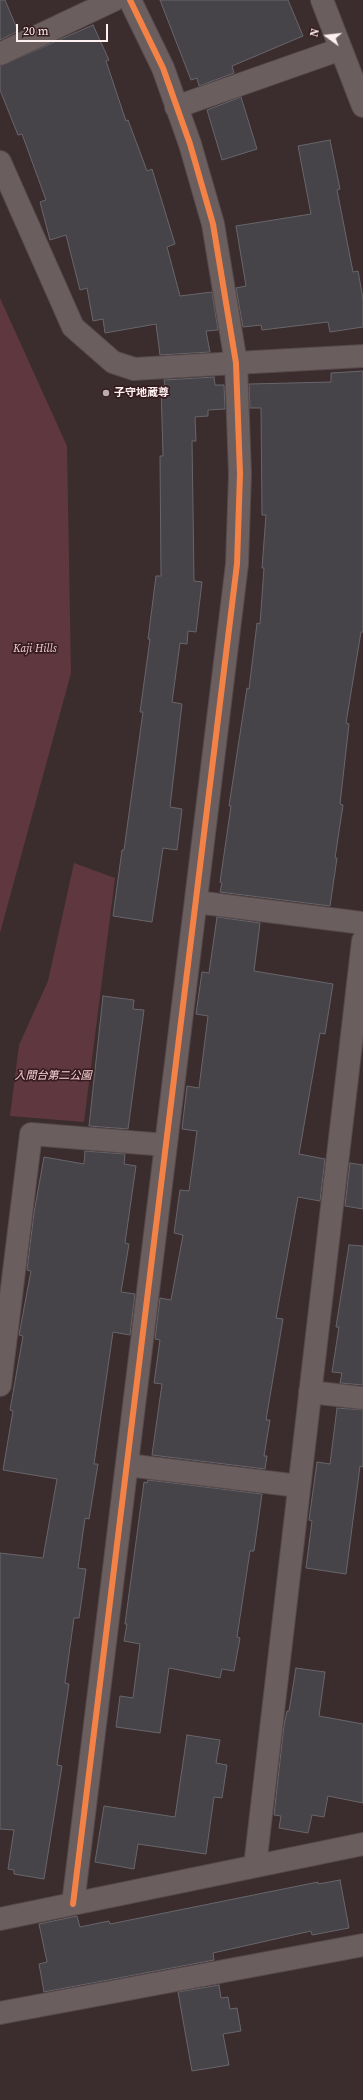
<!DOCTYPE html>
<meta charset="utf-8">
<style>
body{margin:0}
#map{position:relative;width:363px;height:2100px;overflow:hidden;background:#3b2c2e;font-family:"Source Serif 4",serif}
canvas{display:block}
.north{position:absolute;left:307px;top:16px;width:40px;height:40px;-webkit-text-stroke:3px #361c1f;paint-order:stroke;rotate:285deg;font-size:11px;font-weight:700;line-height:16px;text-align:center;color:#feeff0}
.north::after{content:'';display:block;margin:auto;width:14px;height:18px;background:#feeff0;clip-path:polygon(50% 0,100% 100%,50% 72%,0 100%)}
.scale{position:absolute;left:16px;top:24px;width:92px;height:18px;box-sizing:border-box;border:2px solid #feeff0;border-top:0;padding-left:5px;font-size:12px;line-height:14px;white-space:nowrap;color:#feeff0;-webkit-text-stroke:3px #361c1f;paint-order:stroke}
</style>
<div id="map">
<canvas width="363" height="2100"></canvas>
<div class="north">N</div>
<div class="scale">20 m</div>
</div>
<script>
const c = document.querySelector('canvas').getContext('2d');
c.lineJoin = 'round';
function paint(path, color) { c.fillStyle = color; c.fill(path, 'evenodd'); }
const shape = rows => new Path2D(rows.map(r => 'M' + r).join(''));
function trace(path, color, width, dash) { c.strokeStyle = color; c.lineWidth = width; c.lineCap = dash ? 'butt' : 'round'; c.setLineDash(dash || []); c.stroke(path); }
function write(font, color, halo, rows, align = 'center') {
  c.font = font + ' "Source Serif 4","Noto Sans JP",serif'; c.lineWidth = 3.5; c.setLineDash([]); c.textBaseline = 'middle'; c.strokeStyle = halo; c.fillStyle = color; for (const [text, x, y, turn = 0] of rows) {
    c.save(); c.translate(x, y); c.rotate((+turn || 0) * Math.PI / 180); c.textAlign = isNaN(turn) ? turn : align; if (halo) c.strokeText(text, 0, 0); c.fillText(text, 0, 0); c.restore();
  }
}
const green = shape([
 [0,298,67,446,71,673,0,933],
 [74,863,115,878,84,1122,10,1116,19,1045,48,981]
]);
const building = shape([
 [0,0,5,0,18,31,0,40,0,0],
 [160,0,288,0,303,36,232,66,234,73,199,86,197,78,191,80,160,0],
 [93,25,109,60,106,61,126,121,128,120,147,171,152,169,175,244,167,247,180,296,212,292,218,330,206,331,210,352,160,355,156,324,105,333,103,319,93,321,87,288,80,290,66,235,50,240,40,202,46,200,22,134,18,135,0,90,0,66,93,25],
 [241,97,257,149,222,160,207,110,241,97],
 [330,140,340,189,337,190,353,272,358,271,363,299,363,327,330,332,328,322,262,330,261,325,243,327,236,288,246,286,236,226,311,214,298,146,330,140],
 [363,371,363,632,361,632,346,723,349,724,340,804,343,805,335,858,337,858,330,906,220,892,222,883,220,882,231,806,229,806,247,688,249,689,257,623,260,624,264,568,262,568,266,515,262,515,261,408,250,408,249,384,331,382,331,373,363,371],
 [214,377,215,385,224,385,225,409,208,410,208,416,195,417,196,441,192,441,194,581,202,582,196,632,188,631,187,644,180,643,172,702,182,704,170,807,182,809,177,850,163,848,152,922,113,916,122,850,124,850,143,712,140,712,150,639,148,639,156,576,161,576,160,456,163,456,161,386,165,386,164,380,214,377],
 [217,917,260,923,254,971,333,984,325,1034,320,1033,299,1154,325,1159,320,1201,298,1197,276,1318,283,1319,266,1420,270,1420,264,1456,267,1456,265,1469,152,1455,162,1384,154,1383,160,1340,155,1339,160,1298,171,1300,183,1235,174,1233,180,1190,189,1191,197,1131,182,1129,187,1086,199,1088,208,1016,196,1014,202,972,209,973,217,917],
 [103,996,134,1000,133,1009,144,1010,128,1129,89,1126,103,996],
 [85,1151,125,1154,124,1164,136,1166,125,1243,129,1244,121,1292,135,1294,130,1335,113,1332,94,1464,98,1464,89,1519,85,1518,78,1568,86,1569,79,1618,74,1618,65,1683,69,1684,57,1765,62,1766,44,1879,14,1874,14,1870,8,1869,14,1830,0,1829,0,1553,43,1558,57,1479,3,1470,13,1411,10,1410,23,1336,19,1335,31,1271,27,1270,34,1213,44,1157,84,1164,85,1151],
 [350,1163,363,1165,363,1209,345,1206,350,1163],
 [349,1245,363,1246,363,1385,340,1383,342,1373,332,1372,339,1327,336,1327,349,1245],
 [337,1408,363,1410,363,1467,360,1466,346,1574,306,1568,312,1521,309,1520,317,1462,330,1464,337,1408],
 [148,1480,262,1494,254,1551,250,1551,237,1637,240,1638,234,1671,222,1669,220,1678,169,1668,160,1733,116,1727,120,1696,133,1698,140,1644,124,1641,127,1624,125,1624,144,1482,147,1483,148,1480],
 [296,1668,325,1672,319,1716,363,1724,363,1803,328,1796,324,1817,312,1815,308,1833,279,1828,281,1816,274,1815,284,1725,287,1711,289,1711,296,1668],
 [187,1735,220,1740,216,1763,227,1765,222,1798,214,1797,206,1854,138,1844,134,1869,95,1862,104,1806,175,1817,187,1735],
 [340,1880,349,1928,312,1935,311,1931,213,1953,214,1960,44,1992,39,1964,47,1962,39,1924,77,1916,80,1927,109,1921,110,1924,318,1882,318,1884,340,1880],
 [219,1985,221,1998,228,1997,230,2009,237,2008,241,2031,223,2034,229,2065,192,2071,178,1992,219,1985]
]);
const minor = shape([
 [322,0,363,106],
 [0,54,114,0],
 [176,107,341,49],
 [0,162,73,327,113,362,134,369,236,363],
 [196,902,363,923],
 [0,1385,31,1134,166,1145],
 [310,1392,363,1398],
 [127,1465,299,1486],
 [255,1866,363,941],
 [73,1904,237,564,240,474,236,363,213,224,190,144,163,68,130,0],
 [0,1919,363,1844],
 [0,2013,363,1945]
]);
const tertiary = shape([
 [236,363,363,356]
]);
const cycleway = shape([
 [73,1904,237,564,240,474,236,363,213,224,190,144,163,68,130,0]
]);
const markers = [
 [106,393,4,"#baabac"]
];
const poiNames = [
 ["子守地蔵尊",114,393]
];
const parkNames = [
 ["Kaji Hills",35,649],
 ["入間台第二公園",53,1076]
];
paint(green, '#5e383e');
paint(building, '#464448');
trace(building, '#68666b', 1);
trace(minor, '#56494b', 24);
trace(tertiary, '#56494b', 24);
trace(minor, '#6b5e5f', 22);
trace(tertiary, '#6b5e5f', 22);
trace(cycleway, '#f48246', 6);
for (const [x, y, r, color] of markers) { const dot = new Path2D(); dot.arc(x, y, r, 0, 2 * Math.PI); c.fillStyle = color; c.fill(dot); trace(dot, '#361c1f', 1.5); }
write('bold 11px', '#feeff0', '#361c1f', poiNames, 'left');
write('italic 11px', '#f7d0d3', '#361c1f', parkNames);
</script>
